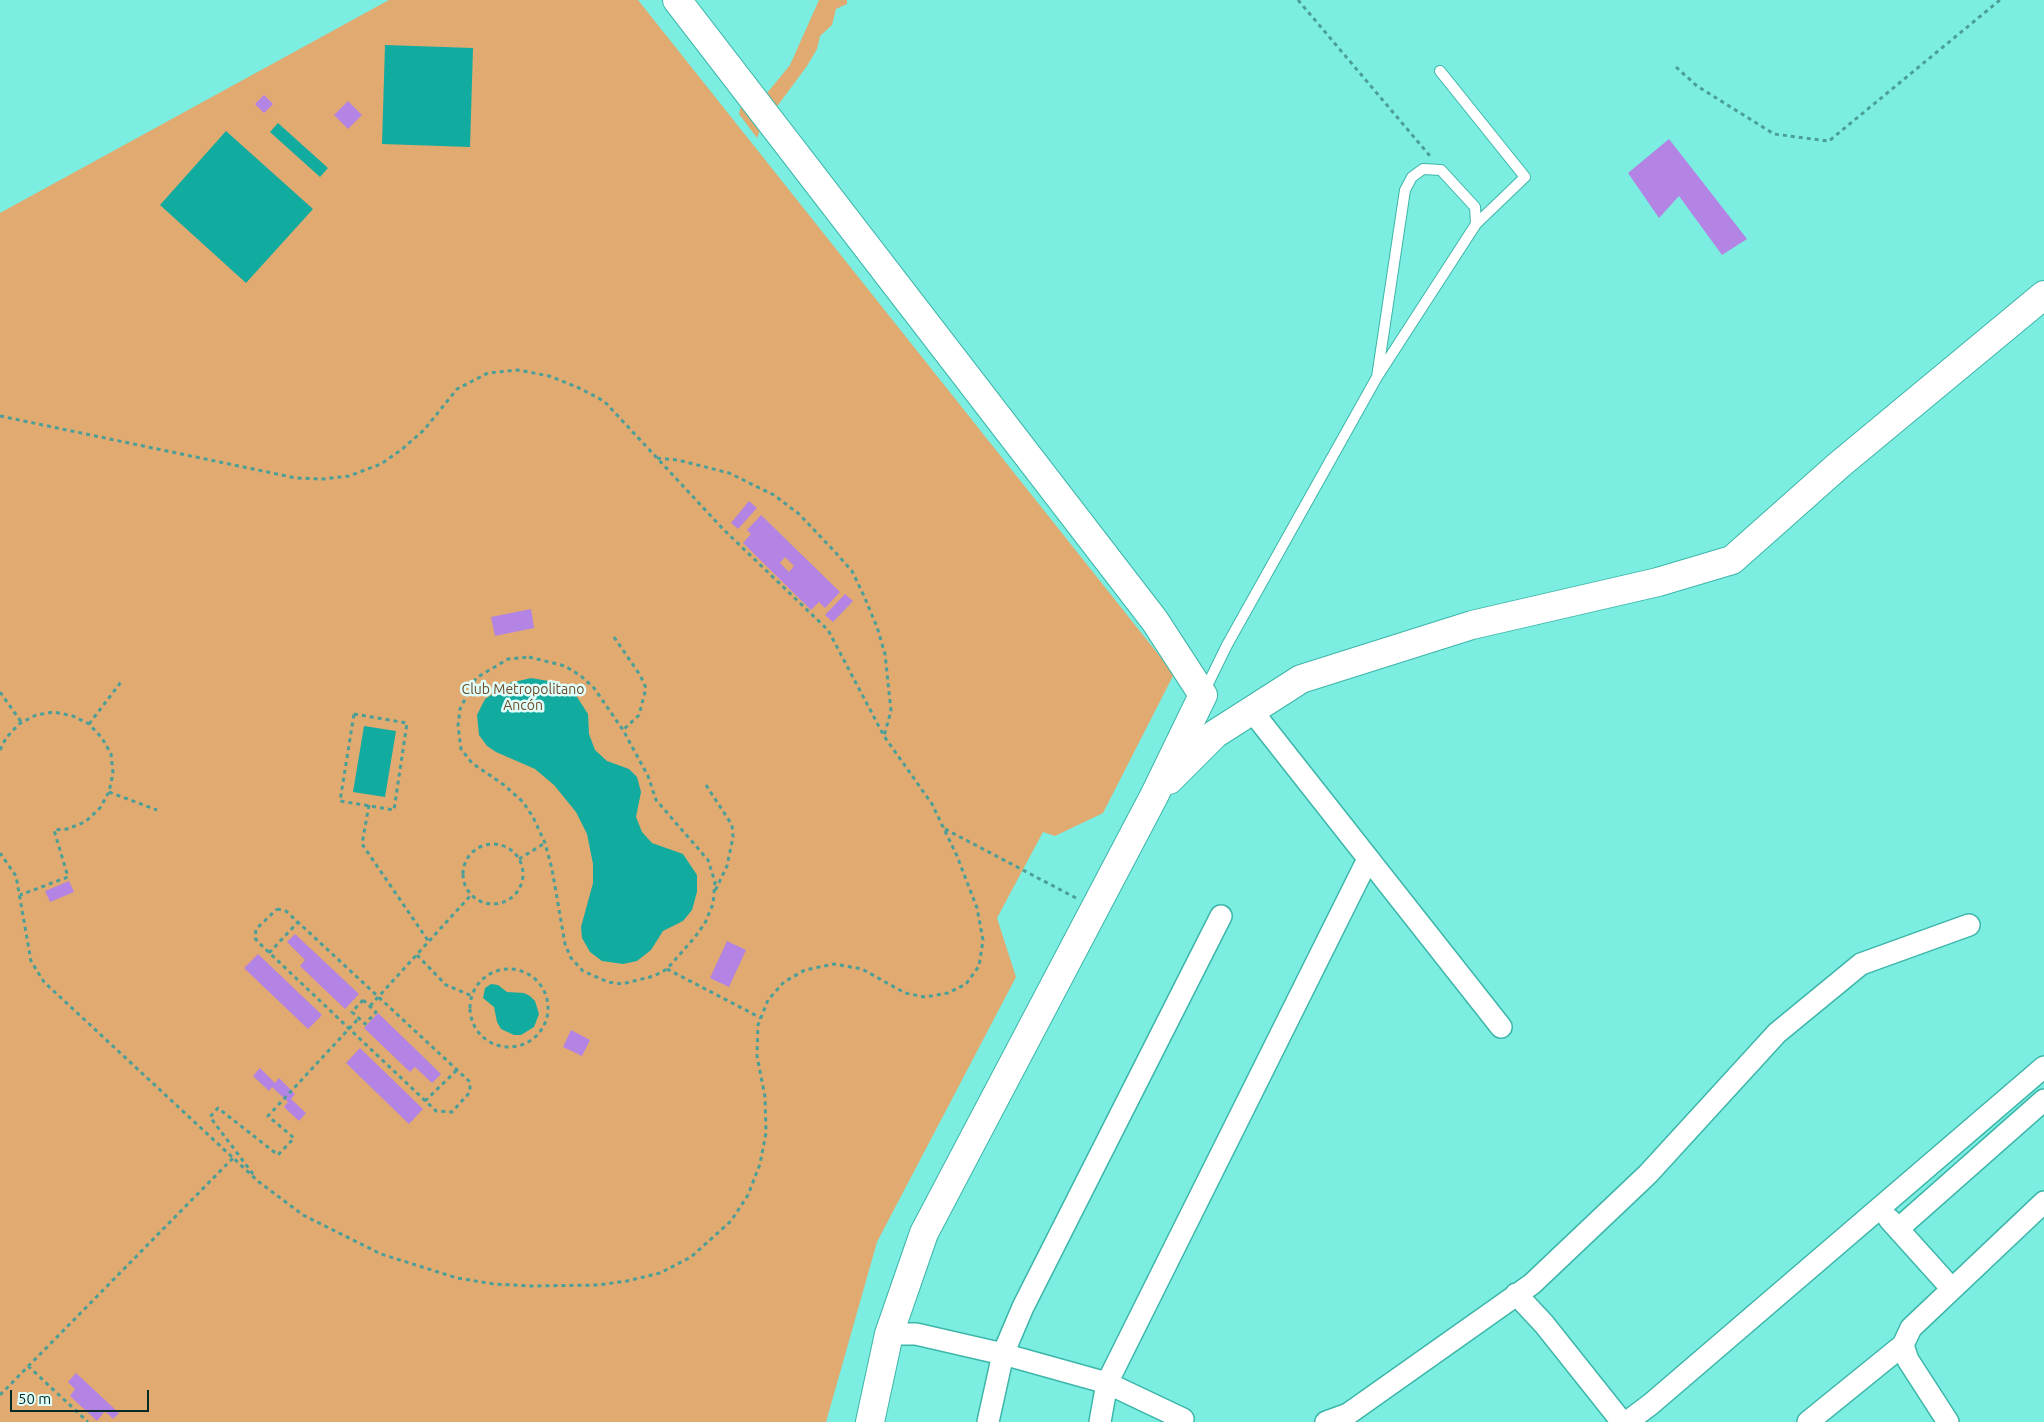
<!DOCTYPE html>
<meta charset="utf-8">
<style>
body{margin:0}
#map{position:relative;width:2044px;height:1422px;overflow:hidden;background:#7bede1;font-family:Ubuntu,sans-serif}
canvas{display:block}
.scale{position:absolute;left:10px;top:1390px;width:139px;height:22px;box-sizing:border-box;border:2px solid #032a27;border-top:0;padding-left:6px;font-size:15px;line-height:18px;white-space:nowrap;color:#032a27;-webkit-text-stroke:4px #e0fffa;paint-order:stroke}
</style>
<div id="map">
<canvas width="2044" height="1422"></canvas>
<div class="scale">50 m</div>
</div>
<script>
const c = document.querySelector('canvas').getContext('2d');
c.lineJoin = 'round';
function paint(path, color) { c.fillStyle = color; c.fill(path, 'evenodd'); }
const shape = rows => new Path2D(rows.map(r => 'M' + r).join(''));
function trace(path, color, width, dash) { c.strokeStyle = color; c.lineWidth = width; c.lineCap = dash ? 'butt' : 'round'; c.setLineDash(dash || []); c.stroke(path); }
function write(font, color, halo, rows, align = 'center') {
  c.font = font + ' Ubuntu,sans-serif'; c.lineWidth = 5; c.setLineDash([]); c.textBaseline = 'middle'; c.strokeStyle = halo; c.fillStyle = color; for (const [text, x, y, turn = 0] of rows) {
    c.save(); c.translate(x, y); c.rotate((+turn || 0) * Math.PI / 180); c.textAlign = isNaN(turn) ? turn : align; if (halo) c.strokeText(text, 0, 0); c.fillText(text, 0, 0); c.restore();
  }
}
const green = shape([
 [389,0,638,0,1174,674,1103,813,1055,836,1043,832,997,918,1016,977,877,1242,826,1422,0,1422,0,213],
 [819,0,847,0,847,4,836,9,832,25,820,36,817,49,807,66,761,128,757,138,739,114,741,105,763,98,790,65]
]);
const water = shape([
 [385,45,473,48,470,147,382,144],
 [278,123,328,168,320,177,270,132],
 [226,131,313,209,246,283,160,205],
 [531,678,560,683,577,697,588,714,589,734,595,750,607,761,629,769,637,777,641,792,636,817,642,832,652,843,683,854,697,875,697,892,692,910,683,921,663,931,651,950,637,961,623,964,602,961,590,952,582,938,581,927,593,883,593,864,587,834,576,812,554,785,535,769,496,752,487,746,479,735,477,715,485,699,510,683],
 [364,726,396,731,385,797,353,792],
 [491,984,498,985,507,992,524,993,530,996,535,1001,539,1014,534,1027,521,1035,514,1035,501,1029,497,1022,494,1007,483,998,485,988]
]);
const building = shape([
 [264,95,273,104,264,113,255,104],
 [348,101,362,115,348,129,334,115],
 [1669,139,1747,239,1722,255,1679,196,1659,218,1628,173],
 [749,501,757,508,738,529,731,523],
 [761,515,840,592,825,608,819,602,811,610,743,543,751,534,747,530],
 [785,557,794,566,789,572,780,563],
 [845,594,853,601,833,622,825,615],
 [531,609,534,628,495,636,491,617],
 [69,881,74,892,50,902,45,891],
 [295,934,359,994,345,1009,300,966,305,960,287,942],
 [727,941,746,950,729,987,710,978],
 [258,954,322,1015,308,1029,244,968],
 [378,1013,441,1074,432,1083,415,1067,410,1072,364,1028],
 [571,1030,590,1040,582,1056,563,1047],
 [360,1048,423,1109,409,1124,346,1063],
 [260,1068,275,1083,279,1078,295,1094,291,1099,306,1113,299,1121,284,1107,288,1102,272,1087,269,1091,253,1076],
 [76,1373,119,1413,113,1419,105,1411,97,1421,70,1396,75,1389,68,1382]
]);
const path = shape([
 [1298,0,1430,156],
 [1676,67,1697,86,1774,134,1829,141,2000,0],
 [0,416,296,478,323,479,349,476,381,464,401,450,424,430,457,389,488,373,518,370,549,376,577,387,604,401,723,529,828,630,884,736,932,804,957,856,977,908,983,940,979,966,966,984,948,993,925,997,905,993,862,969,834,964,805,970,784,982,768,1000,758,1025,757,1056,765,1097,766,1133,760,1164,748,1195,731,1221,691,1257,660,1273,627,1281,598,1285,531,1286,494,1284,457,1278,381,1254,303,1215,259,1182,44,982,31,961,16,876,0,853],
 [657,458,678,460,729,473,774,495,799,514,836,553,852,571,864,596,877,627,885,654,891,711,884,736],
 [614,637,640,675,646,688,639,715,623,730],
 [529,657,565,666,581,676,594,688,623,730,648,776,656,800,708,860,715,882,713,904,705,923,695,937,667,969,654,976,622,984,608,982,583,971,571,958,565,944,552,869,545,843,533,817,523,802,504,785,472,763,461,749,458,726,460,709,476,678,508,659,529,657],
 [0,692,22,723],
 [354,714,407,723,394,810,340,801,354,714],
 [89,724,121,682],
 [0,750,6,738,19,724,36,715,54,712,73,716,89,724,102,738,111,754,113,773,109,792,100,808,85,822,67,829,54,830,68,877,20,895],
 [706,785,732,825,733,837,727,866,715,891],
 [109,792,157,810],
 [369,805,362,844,429,942],
 [945,829,1076,898],
 '463 874a30 30 0 1 1 60 0a30 30 0 1 1-60 0Z',
 [519,859,545,843],
 [277,909,286,911,470,1082,470,1092,452,1112,436,1111,258,942,255,938,256,929,277,909],
 [269,953,298,922],
 [417,955,446,985,472,996],
 [667,969,761,1018],
 '470 1008a39 39 0 1 1 78 0a39 39 0 1 1-78 0Z',
 [363,1000,376,1012,365,1024,352,1012,363,1000],
 [370,1006,471,895],
 [425,1101,457,1070],
 [253,1174,210,1117,218,1108,278,1155,294,1138,268,1116,359,1018],
 [28,1366,88,1422],
 [0,1395,233,1158]
]);
const lane = shape([
 [1440,71,1525,177,1476,224],
 [1204,692,1227,645,1377,377,1476,224,1475,207,1441,170,1423,169,1412,177,1405,190,1377,377]
]);
const street = shape([
 [1252,711,1501,1027],
 [1889,1219,1952,1289],
 [1898,1229,2044,1100],
 [1516,1294,1544,1324,1622,1422],
 [889,1334,916,1334,1003,1354,1107,1383,1183,1419],
 [1903,1345,1908,1360,1948,1422],
 [988,1422,1003,1354,1023,1307,1221,916],
 [1100,1422,1107,1383,1368,859],
 [1326,1422,1348,1414,1532,1284,1648,1174,1777,1033,1861,964,1969,925],
 [1627,1422,1651,1404,2044,1067],
 [1808,1422,1903,1345,1911,1328,2044,1202]
]);
const secondary = shape([
 [677,0,1155,621,1203,695,1154,796,924,1233,889,1334,870,1422],
 [1169,780,1215,734,1301,679,1472,625,1658,582,1732,560,1839,465,2044,295]
]);
const parkNames = [
 ["Club Metropolitano",523,689],
 ["Ancón",523,705]
];
paint(green, '#e1aa71');
paint(water, '#12ab9f');
paint(building, '#b384e3');
trace(lane, '#3db6aa', 12);
trace(street, '#3db6aa', 24);
trace(secondary, '#3db6aa', 30);
trace(path, '#4b9f97', 3, [4, 4]);
trace(lane, '#fff', 10);
trace(street, '#fff', 21);
trace(secondary, '#fff', 28);
write('14px', '#6c4a26', '#e0fffa', parkNames);
</script>
